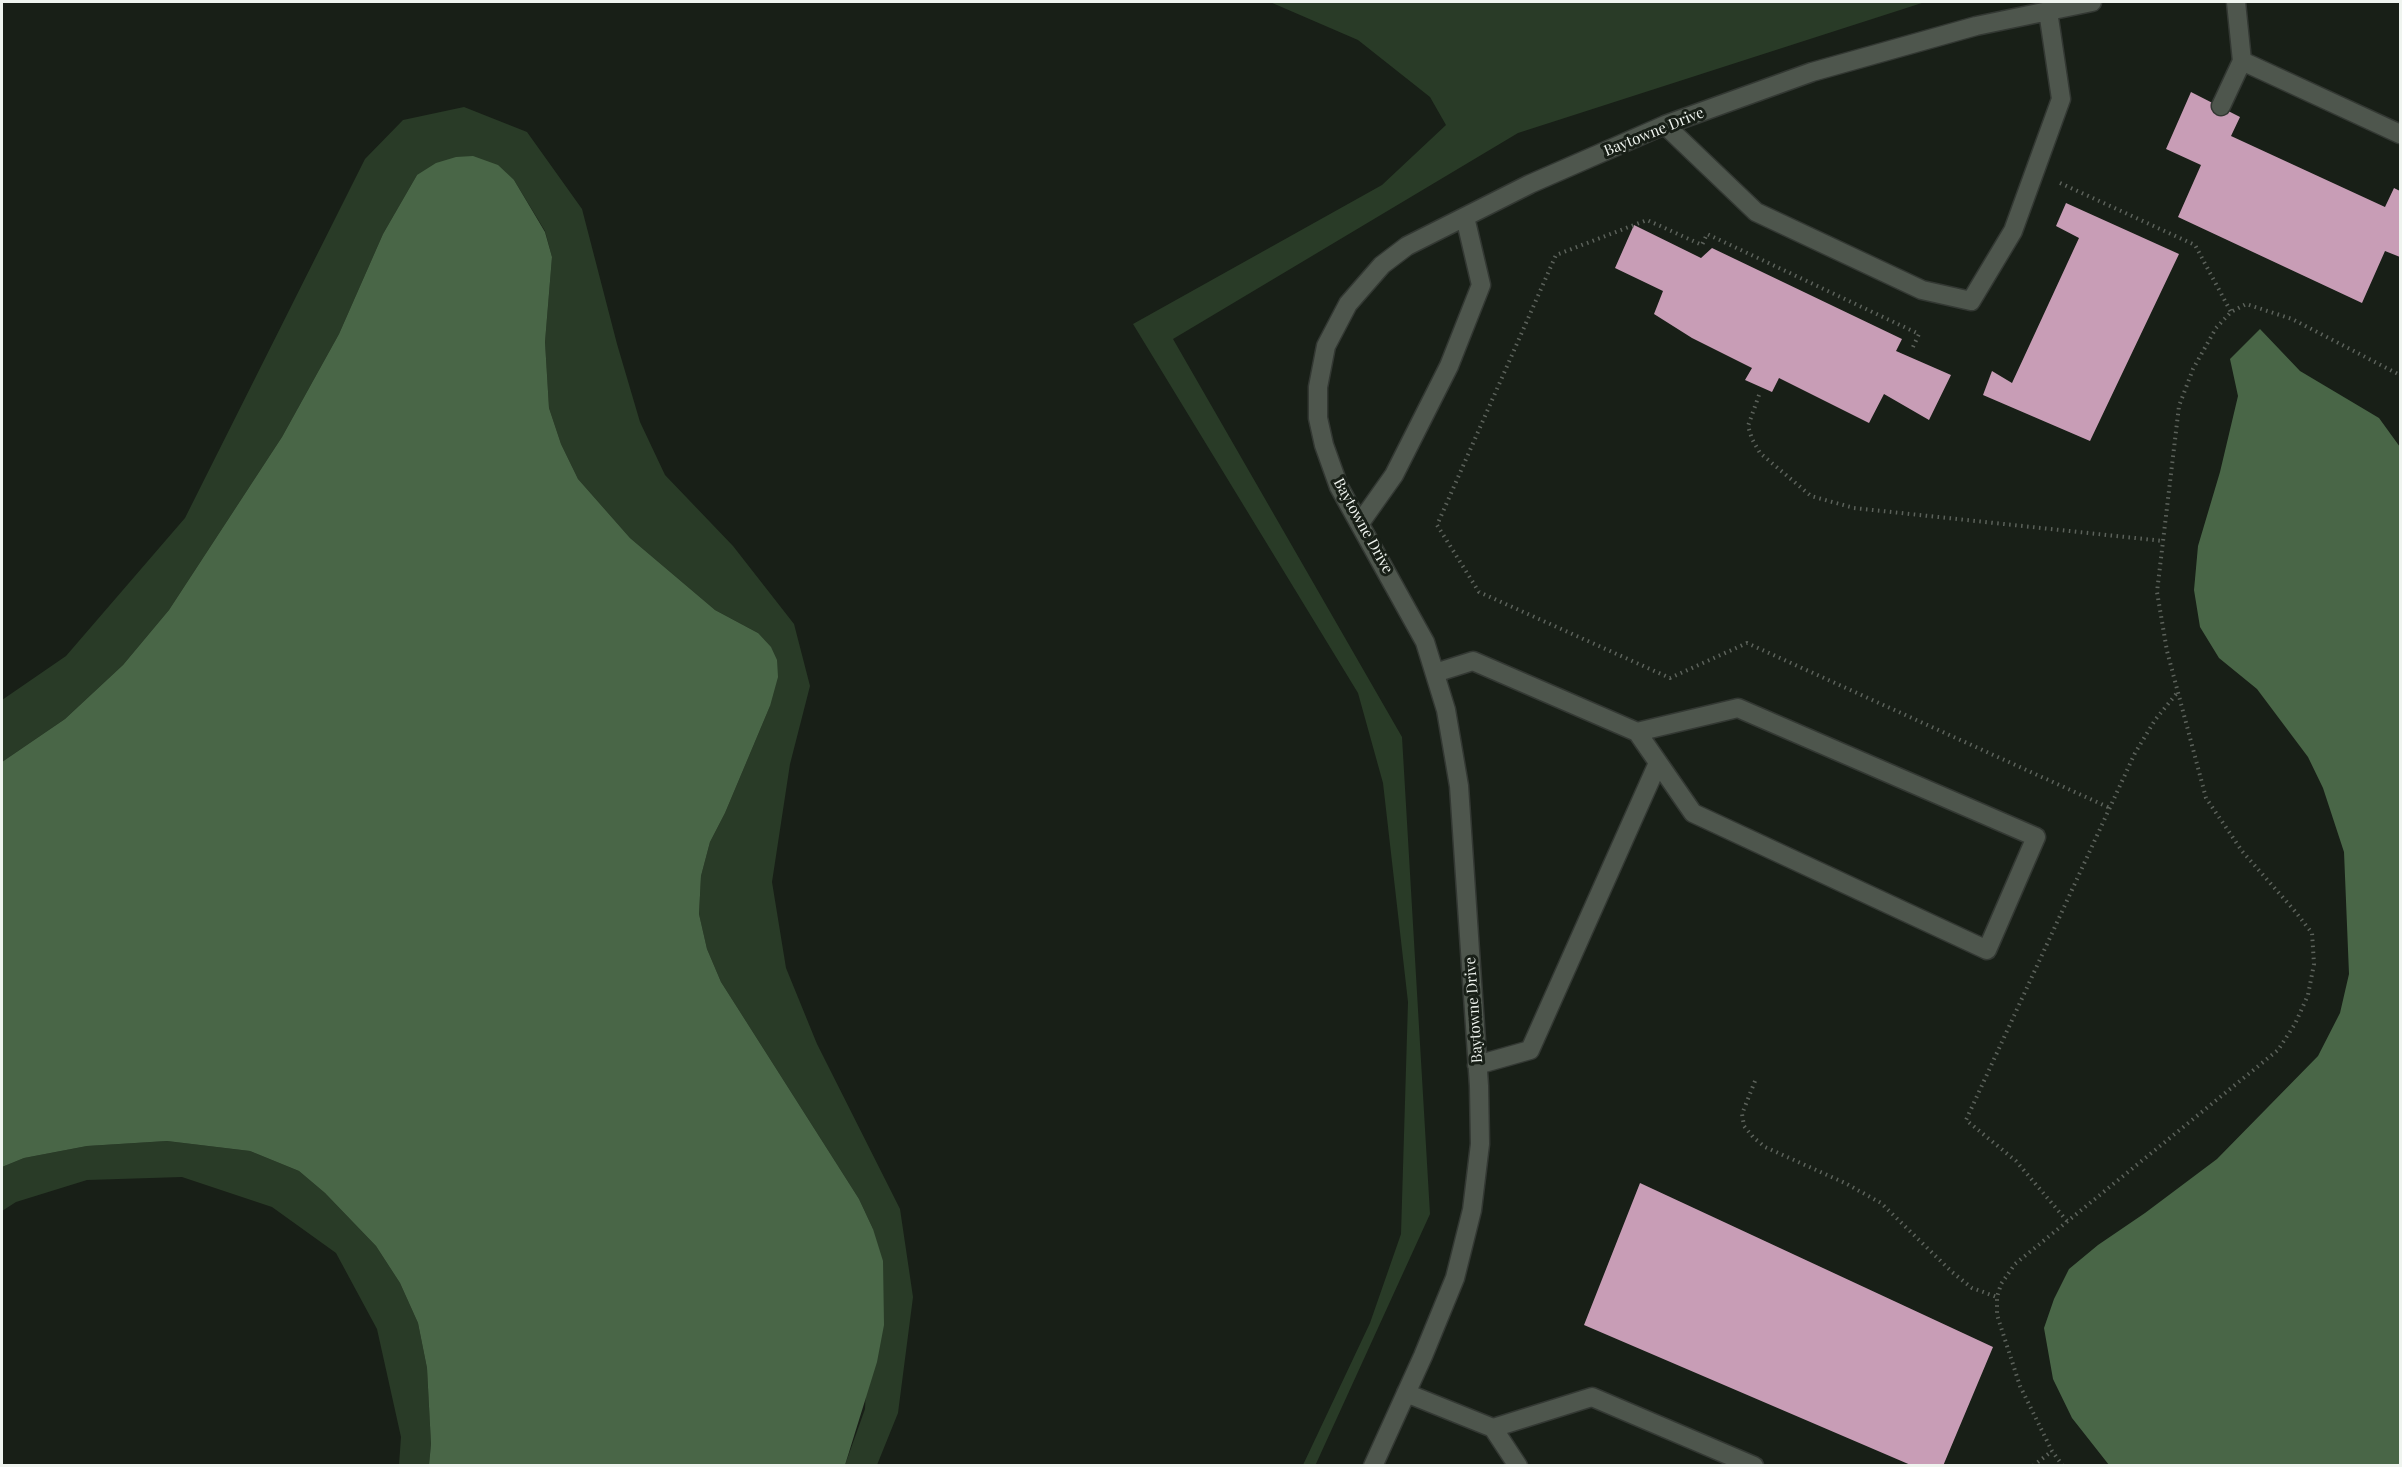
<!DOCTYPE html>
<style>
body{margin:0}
#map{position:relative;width:2402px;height:1467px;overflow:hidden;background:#181f17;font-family:"Playfair Display",serif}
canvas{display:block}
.frame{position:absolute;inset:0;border:3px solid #eff4ef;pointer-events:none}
</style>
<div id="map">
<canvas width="2402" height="1467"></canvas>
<div class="frame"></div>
</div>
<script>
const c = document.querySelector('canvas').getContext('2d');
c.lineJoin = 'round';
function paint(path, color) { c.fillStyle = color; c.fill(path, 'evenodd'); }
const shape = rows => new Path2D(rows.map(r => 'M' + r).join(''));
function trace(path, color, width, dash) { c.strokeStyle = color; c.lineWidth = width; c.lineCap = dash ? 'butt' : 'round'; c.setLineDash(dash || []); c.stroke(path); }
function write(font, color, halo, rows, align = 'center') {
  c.font = font + ' "Playfair Display",serif'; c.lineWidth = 6; c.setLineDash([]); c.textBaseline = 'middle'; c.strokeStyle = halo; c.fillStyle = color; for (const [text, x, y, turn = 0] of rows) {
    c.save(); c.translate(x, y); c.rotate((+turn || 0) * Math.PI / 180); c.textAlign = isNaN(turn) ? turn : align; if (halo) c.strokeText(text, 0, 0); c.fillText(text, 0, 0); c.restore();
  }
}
const green = shape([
 [1270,2,1925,2,1518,133,1173,339,1402,737,1430,1214,1315,1466,1303,1465,1370,1323,1401,1234,1408,1002,1383,783,1358,693,1133,324,1382,185,1446,125,1430,97,1358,40],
 [464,107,527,132,582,209,617,344,640,422,665,475,733,546,794,624,810,686,790,764,772,882,786,968,817,1044,900,1209,913,1297,898,1413,877,1465,845,1465,865,1409,873,1229,859,1199,721,982,707,949,699,914,701,876,710,842,725,813,770,706,758,633,715,610,630,538,578,479,561,444,549,408,545,342,552,257,545,231,514,180,417,175,383,234,339,334,282,437,169,610,123,665,65,719,2,762,2,700,66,656,185,518,365,159,403,120],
 [167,1141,250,1151,299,1171,325,1193,376,1246,400,1283,418,1323,427,1368,431,1444,429,1465,399,1465,401,1437,377,1329,336,1253,272,1207,182,1177,87,1180,16,1202,2,1211,2,1167,24,1158,87,1146]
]);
const water = shape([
 [473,156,498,165,514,180,545,232,552,257,545,342,549,408,561,444,578,479,630,538,715,610,758,633,771,647,777,660,778,677,770,706,725,813,710,842,701,876,699,914,707,949,721,982,859,1199,873,1229,883,1261,884,1325,877,1362,845,1465,429,1465,431,1444,427,1368,418,1323,400,1283,376,1246,325,1193,299,1171,250,1151,167,1141,87,1146,24,1158,2,1167,2,762,65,719,123,665,169,610,282,437,339,334,383,234,417,175,436,163,456,157],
 [2260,329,2300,371,2379,418,2400,447,2400,1465,2109,1465,2072,1418,2053,1379,2044,1328,2054,1299,2069,1269,2098,1245,2145,1213,2217,1159,2318,1056,2340,1013,2349,974,2344,852,2323,788,2308,757,2257,689,2219,658,2200,627,2194,590,2198,546,2220,472,2238,396,2230,359]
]);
const building = shape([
 [2191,92,2240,117,2231,136,2385,207,2394,188,2400,191,2400,257,2385,251,2362,303,2178,217,2201,165,2166,149],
 [2066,203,2179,254,2090,441,1983,395,1992,371,2012,383,2079,238,2056,226],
 [1634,225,1701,258,1712,248,1902,339,1896,351,1951,375,1929,420,1884,394,1869,423,1779,378,1772,392,1745,380,1752,368,1692,338,1654,314,1663,291,1615,268],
 [1640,1183,1993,1347,1943,1466,1913,1466,1584,1325]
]);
const path = shape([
 [2060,183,2195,245,2231,312],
 [1913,347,1919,334,1707,234,1702,245,1647,220,1556,255,1437,525,1479,592,1670,678,1747,643,2110,808],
 [1759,395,1748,426,1752,439,1760,453,1811,496,1854,508,2163,541],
 [1755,1081,1742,1114,1744,1126,1753,1137,1765,1147,1845,1183,1881,1203,1952,1272,1972,1288,1997,1297],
 [2067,1221,2016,1161,1966,1120,2135,753,2155,720,2177,693],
 [2033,1466,2052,1451],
 [2063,1466,2052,1451,2020,1386,1997,1315,1997,1297,2001,1284,2015,1264,2278,1050,2295,1024,2308,995,2314,964,2312,933,2294,910,2242,851,2206,798,2167,651,2157,592,2179,406,2193,369,2216,328,2231,312,2246,304,2292,319,2400,375]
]);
const lane = shape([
 [2236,2,2242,61,2400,134],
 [2221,106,2242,61],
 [1665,125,1756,212,1922,290,1971,301,2013,231,2061,99,2048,11],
 [1360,523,1394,475,1449,366,1481,285,1465,217],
 [1435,673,1473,661,1637,732,1738,708,2036,837,1987,950,1693,813,1637,732],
 [1477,1065,1530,1050,1658,763],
 [1406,1393,1493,1428,1518,1466],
 [1493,1428,1592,1397,1754,1466],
 [1373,1466,1423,1356,1455,1278,1472,1210,1480,1144,1479,1086,1459,786,1446,710,1425,642,1339,487,1324,445,1318,418,1318,387,1326,346,1348,304,1382,265,1407,246,1530,184,1665,125,1812,72,1976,26,2092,2]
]);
const streetNames = [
 ["Baytowne Drive",1654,132,-22],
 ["Baytowne Drive",1363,526,61],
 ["Baytowne Drive",1474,1010,-94]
];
paint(green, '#293b27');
paint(water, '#496647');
paint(building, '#c89db6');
trace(lane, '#333833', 21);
trace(path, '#5c625b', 4, [1.5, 4.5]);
trace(lane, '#4e564d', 18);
write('15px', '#eff4ef', '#181f17', streetNames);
</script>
